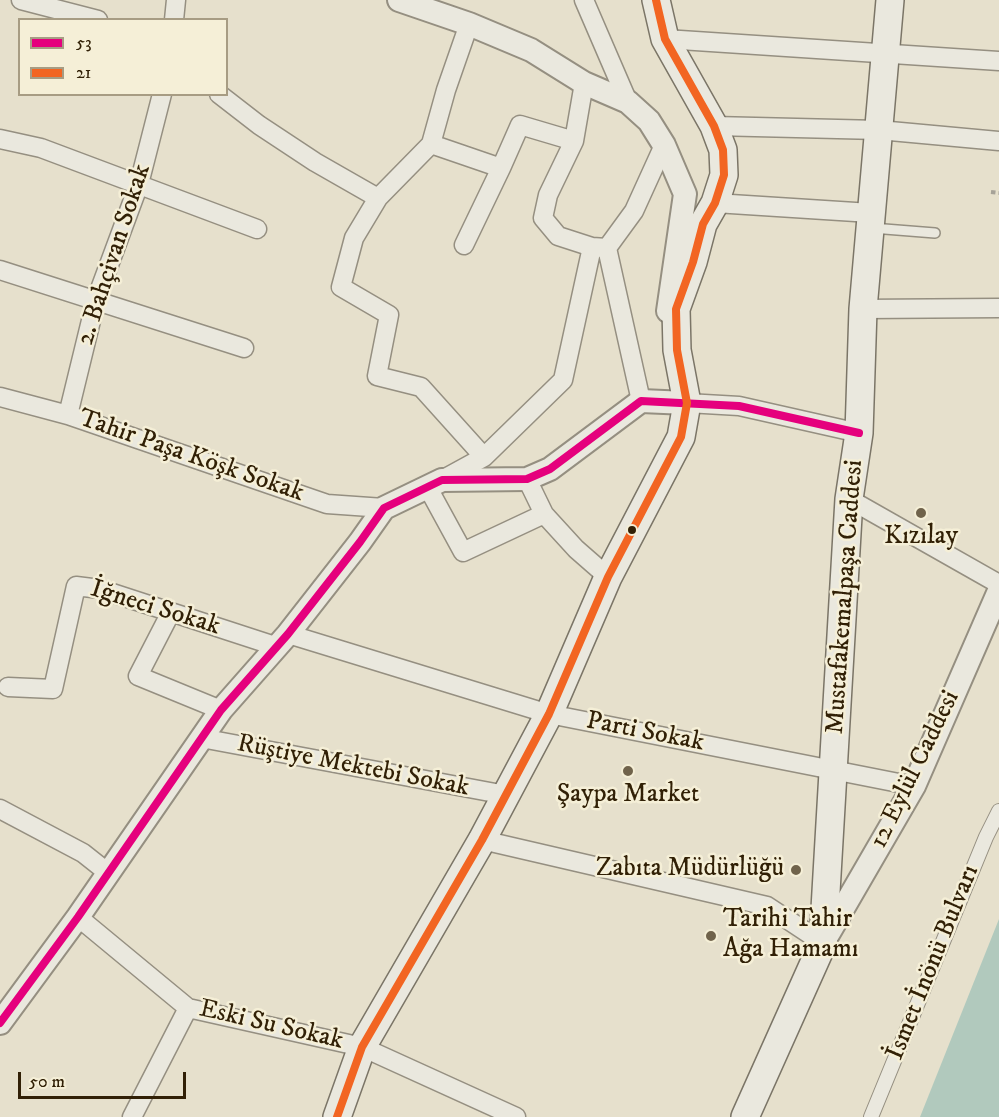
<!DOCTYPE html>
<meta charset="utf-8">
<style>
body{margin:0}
#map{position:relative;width:999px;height:1117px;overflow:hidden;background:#e6e0cc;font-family:"IM FELL DW Pica",serif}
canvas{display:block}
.legend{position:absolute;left:18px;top:18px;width:210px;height:78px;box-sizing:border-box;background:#f5efd7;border:2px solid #a79c83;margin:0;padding:8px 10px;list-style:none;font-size:18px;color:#312006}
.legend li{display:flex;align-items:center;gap:12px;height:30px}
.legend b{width:30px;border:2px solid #a79c83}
.scale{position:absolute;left:18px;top:1072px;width:168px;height:27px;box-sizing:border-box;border:3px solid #312006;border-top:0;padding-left:8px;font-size:18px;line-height:21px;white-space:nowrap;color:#312006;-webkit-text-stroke:4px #f5efd7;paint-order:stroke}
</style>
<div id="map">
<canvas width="999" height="1117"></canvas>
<ul class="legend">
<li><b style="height:8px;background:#e5007d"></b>53</li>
<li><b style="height:8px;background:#f26522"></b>21</li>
</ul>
<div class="scale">50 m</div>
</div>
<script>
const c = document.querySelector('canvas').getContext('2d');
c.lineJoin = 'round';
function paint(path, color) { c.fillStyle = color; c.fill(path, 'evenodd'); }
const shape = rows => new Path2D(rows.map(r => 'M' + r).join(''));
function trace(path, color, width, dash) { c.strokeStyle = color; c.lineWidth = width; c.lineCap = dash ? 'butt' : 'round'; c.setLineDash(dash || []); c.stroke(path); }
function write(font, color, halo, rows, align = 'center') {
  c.font = font + ' "IM FELL DW Pica",serif'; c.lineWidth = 5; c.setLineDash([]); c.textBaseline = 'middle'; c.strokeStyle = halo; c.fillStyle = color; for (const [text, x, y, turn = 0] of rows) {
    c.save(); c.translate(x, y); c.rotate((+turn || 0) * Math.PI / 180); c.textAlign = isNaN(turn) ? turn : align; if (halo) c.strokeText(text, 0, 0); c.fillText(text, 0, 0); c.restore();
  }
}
const water = shape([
 [999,919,999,1117,920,1117]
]);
const path = shape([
 [991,192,999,193]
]);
const service = shape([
 [872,228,935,233]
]);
const pedestrian = shape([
 [871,1117,986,837,999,811]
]);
const minor = shape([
 [21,0,98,20],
 [584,0,628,102],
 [174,20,176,0],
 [469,24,446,90,431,144,378,198,354,238,341,287,389,315,377,376,421,387,484,457],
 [665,39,999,61],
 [584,83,574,141,548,195,543,218,558,236,592,247],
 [219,94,259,125,315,162,378,198],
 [714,126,879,130,999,141],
 [0,139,41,148,257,229],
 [431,144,501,168,520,125,574,141],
 [715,203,871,213],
 [464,245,501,168],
 [607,248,641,401],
 [0,270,244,348],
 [863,309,999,308],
 [0,397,68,415,327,504,384,508],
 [687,403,739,406,859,433],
 [68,415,96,300,139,184,162,94],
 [527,479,544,514,576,549,608,577],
 [442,480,484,457,563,380,592,247,607,248,634,211,664,145],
 [427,486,463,552,544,514],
 [849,499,999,584],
 [171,612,138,676,221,710],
 [288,634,549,714,914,786],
 [8,687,53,689,76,586,100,589,275,646],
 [201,738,506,795],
 [0,809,83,853,107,872],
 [482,840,767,906,823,943],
 [78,917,188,1008,362,1047,516,1117],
 [132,1117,188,1008]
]);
const tertiary = shape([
 [399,0,469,24,531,50,584,83,628,102,649,121,664,145,685,194,668,311],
 [823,943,914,786,999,591],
 [0,1023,78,917,221,710,288,634,360,542,384,508,442,480,527,479,550,469,641,401,687,403]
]);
const secondary = shape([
 [337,1117,362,1047,482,840,549,714,608,577,681,437,687,403,677,350,676,309,693,262,703,224,715,203,724,175,723,150,714,126,665,39,656,0],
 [745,1117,823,943,849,499,859,433,863,309,890,0]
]);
const bus1 = shape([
 [0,1023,78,917,221,710,288,634,360,542,384,508,442,480,527,479,550,469,641,401,739,406,859,433]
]);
const bus2 = shape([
 [337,1117,362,1047,482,840,549,714,608,577,681,437,687,403,677,350,676,309,693,262,703,224,715,203,724,175,723,150,714,126,665,39,656,0]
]);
const markers = [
 [921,513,6,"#70634b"],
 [632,530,5,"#312006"],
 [628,771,6,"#70634b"],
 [796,870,6,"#70634b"],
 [711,936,6,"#70634b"]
];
const streetNames = [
 ["2. Bahçivan Sokak",115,255,-72],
 ["Tahir Paşa Köşk Sokak",191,457,19],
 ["Mustafakemalpaşa Caddesi",846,597,-86],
 ["İğneci Sokak",155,609,17],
 ["Parti Sokak",645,733,11],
 ["Rüştiye Mektebi Sokak",353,767,11],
 ["12 Eylül Caddesi",916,770,-64],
 ["İsmet İnönü Bulvarı",934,963,-68],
 ["Eski Su Sokak",271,1026,13]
];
const poiNames = [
 ["Kızılay",921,538],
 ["Şaypa Market",628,796],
 ["Zabıta Müdürlüğü",784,870,"right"],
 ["Tarihi Tahir",723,921,"left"],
 ["Ağa Hamamı",723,951,"left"]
];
paint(water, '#b1c9bd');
trace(service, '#958f81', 12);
trace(pedestrian, '#958f81', 16);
trace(minor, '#958f81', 21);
trace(tertiary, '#958f81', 26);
trace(secondary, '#7b7567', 30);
trace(path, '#a6a298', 4, [4.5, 3]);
trace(service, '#eae8de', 9);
trace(pedestrian, '#eae8de', 14);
trace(minor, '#eae8de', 18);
trace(tertiary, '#eae8de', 22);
trace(secondary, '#eae8de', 27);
trace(bus1, '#e5007d', 8);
trace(bus2, '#f26522', 8);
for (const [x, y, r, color] of markers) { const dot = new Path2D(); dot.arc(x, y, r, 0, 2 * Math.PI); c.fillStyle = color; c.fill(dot); trace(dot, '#f5efd7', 2); }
write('26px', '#312006', '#f5efd7', streetNames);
write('26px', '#312006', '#f5efd7', poiNames);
</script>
